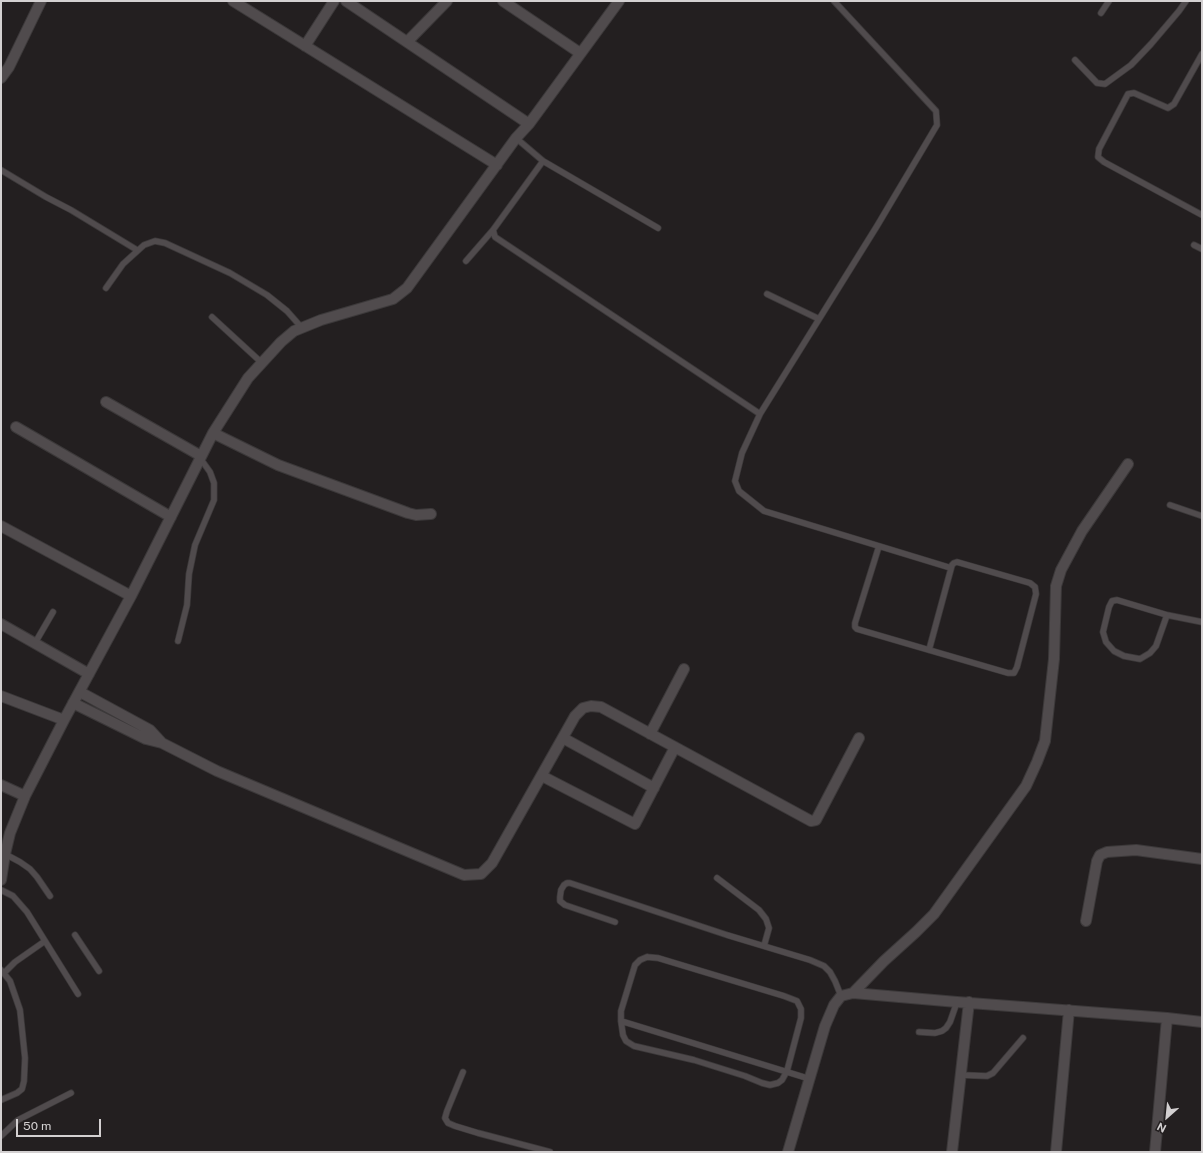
<!DOCTYPE html>
<style>
body{margin:0}
#map{position:relative;width:1203px;height:1153px;overflow:hidden;background:#231f20;font-family:"Public Sans",sans-serif}
canvas{display:block}
.frame{position:absolute;inset:0;border:2px solid #d3d0d1;pointer-events:none}
.north{position:absolute;left:1147px;top:1097px;width:40px;height:40px;-webkit-text-stroke:3px #231f20;paint-order:stroke;rotate:207deg;font-size:11px;font-weight:700;line-height:16px;text-align:center;color:#d3d0d1}
.north::after{content:'';display:block;margin:auto;width:14px;height:18px;background:#d3d0d1;clip-path:polygon(50% 0,100% 100%,50% 72%,0 100%)}
.scale{position:absolute;left:16px;top:1119px;width:85px;height:18px;box-sizing:border-box;border:2px solid #d3d0d1;border-top:0;padding-left:5px;font-size:12px;line-height:14px;white-space:nowrap;color:#d3d0d1;-webkit-text-stroke:3px #231f20;paint-order:stroke}
</style>
<div id="map">
<canvas width="1203" height="1153"></canvas>
<div class="frame"></div>
<div class="north">N</div>
<div class="scale">50 m</div>
</div>
<script>
const c = document.querySelector('canvas').getContext('2d');
c.lineJoin = 'round';
const shape = rows => new Path2D(rows.map(r => 'M' + r).join(''));
function trace(path, color, width, dash) { c.strokeStyle = color; c.lineWidth = width; c.lineCap = dash ? 'butt' : 'round'; c.setLineDash(dash || []); c.stroke(path); }
const lane = shape([
 [834,1,936,111,937,125,877,226,760,414,742,453,735,481,739,491,764,511,951,568],
 [1101,13,1109,1],
 [1202,54,1174,104,1168,108,1134,93,1128,94,1099,149,1098,157,1104,162,1202,215],
 [1075,60,1097,83,1105,84,1131,65,1151,44,1179,11,1186,1],
 [516,138,543,161,493,230,495,237,760,414],
 [543,161,658,228],
 [1,170,46,197,71,210,137,250],
 [1194,245,1202,249],
 [466,261,493,230],
 [106,288,123,264,144,245,155,241,165,243,230,273,267,295,287,311,302,328],
 [767,294,819,319],
 [212,317,262,363],
 [1170,505,1202,516],
 [879,546,855,623,855,627,857,629,929,650,1008,673,1014,673,1017,667,1036,594,1035,587,1030,583,957,562,954,563,952,565,929,650],
 [1167,615,1156,646,1150,653,1140,659,1124,656,1114,651,1106,642,1103,632,1109,607,1112,601,1117,600,1167,615,1202,622],
 [178,641,187,605,189,574,195,545,214,500,214,483,210,472,200,458],
 [35,643,53,612],
 [5,854,20,862,30,869,37,877,50,896],
 [717,878,759,910,766,919,769,928,764,946],
 [1,890,13,896,27,912,78,994],
 [615,922,565,905,560,901,560,897,561,890,564,885,567,883,570,883,727,935,810,960,824,966,830,972,835,981,841,996],
 [75,935,99,971],
 [647,957,658,958,784,996,797,1001,801,1009,801,1018,787,1071,782,1080,778,1083,770,1085,762,1083,745,1076,694,1060,634,1046,626,1041,623,1035,621,1021,621,1011,635,965,640,960,647,957],
 [1,970,10,981,20,1010,25,1058,24,1081,22,1089,17,1093,1,1100],
 [5,972,15,962,45,941],
 [621,1021,810,1079],
 [919,1032,935,1033,942,1031,946,1028,950,1022,957,1002],
 [463,1072,447,1111,445,1118,448,1123,455,1126,478,1133,550,1152],
 [961,1075,987,1076,993,1073,1023,1038],
 [1,1136,18,1120,71,1093]
]);
const street = shape([
 [233,1,497,165],
 [346,1,529,124],
 [503,1,580,53],
 [407,42,447,1],
 [305,46,334,1],
 [1,78,9,67,41,1],
 [106,402,201,456],
 [16,427,171,517],
 [213,433,278,465,408,513,416,515,431,514],
 [1,526,131,596],
 [1,624,89,674],
 [80,692,150,730,162,743],
 [1,696,64,720],
 [73,703,146,739,162,743,217,771,464,875,481,874,492,863,575,716,583,708,591,706,601,707,811,821,816,820,859,738],
 [650,734,684,669],
 [563,738,654,788],
 [542,776,635,824,675,747],
 [1,785,25,796],
 [1,880,5,854,10,833,25,796,64,720,131,596,213,433,248,378,281,342,294,331,321,320,393,299,407,288,516,138,529,124,619,1],
 [1086,921,1097,861,1100,855,1107,852,1136,850,1202,859],
 [853,993,884,961,916,932,934,914,1026,786,1037,762,1045,741,1054,659,1056,586,1061,570,1082,531,1128,464],
 [788,1152,825,1026,834,1005,841,996,853,993,957,1002,1167,1018,1202,1022],
 [952,1152,969,1002],
 [1056,1152,1069,1010],
 [1155,1152,1167,1018]
]);
trace(lane, '#3c393a', 7);
trace(street, '#3c393a', 12);
trace(lane, '#504b4d', 5.5);
trace(street, '#504b4d', 10);
</script>
